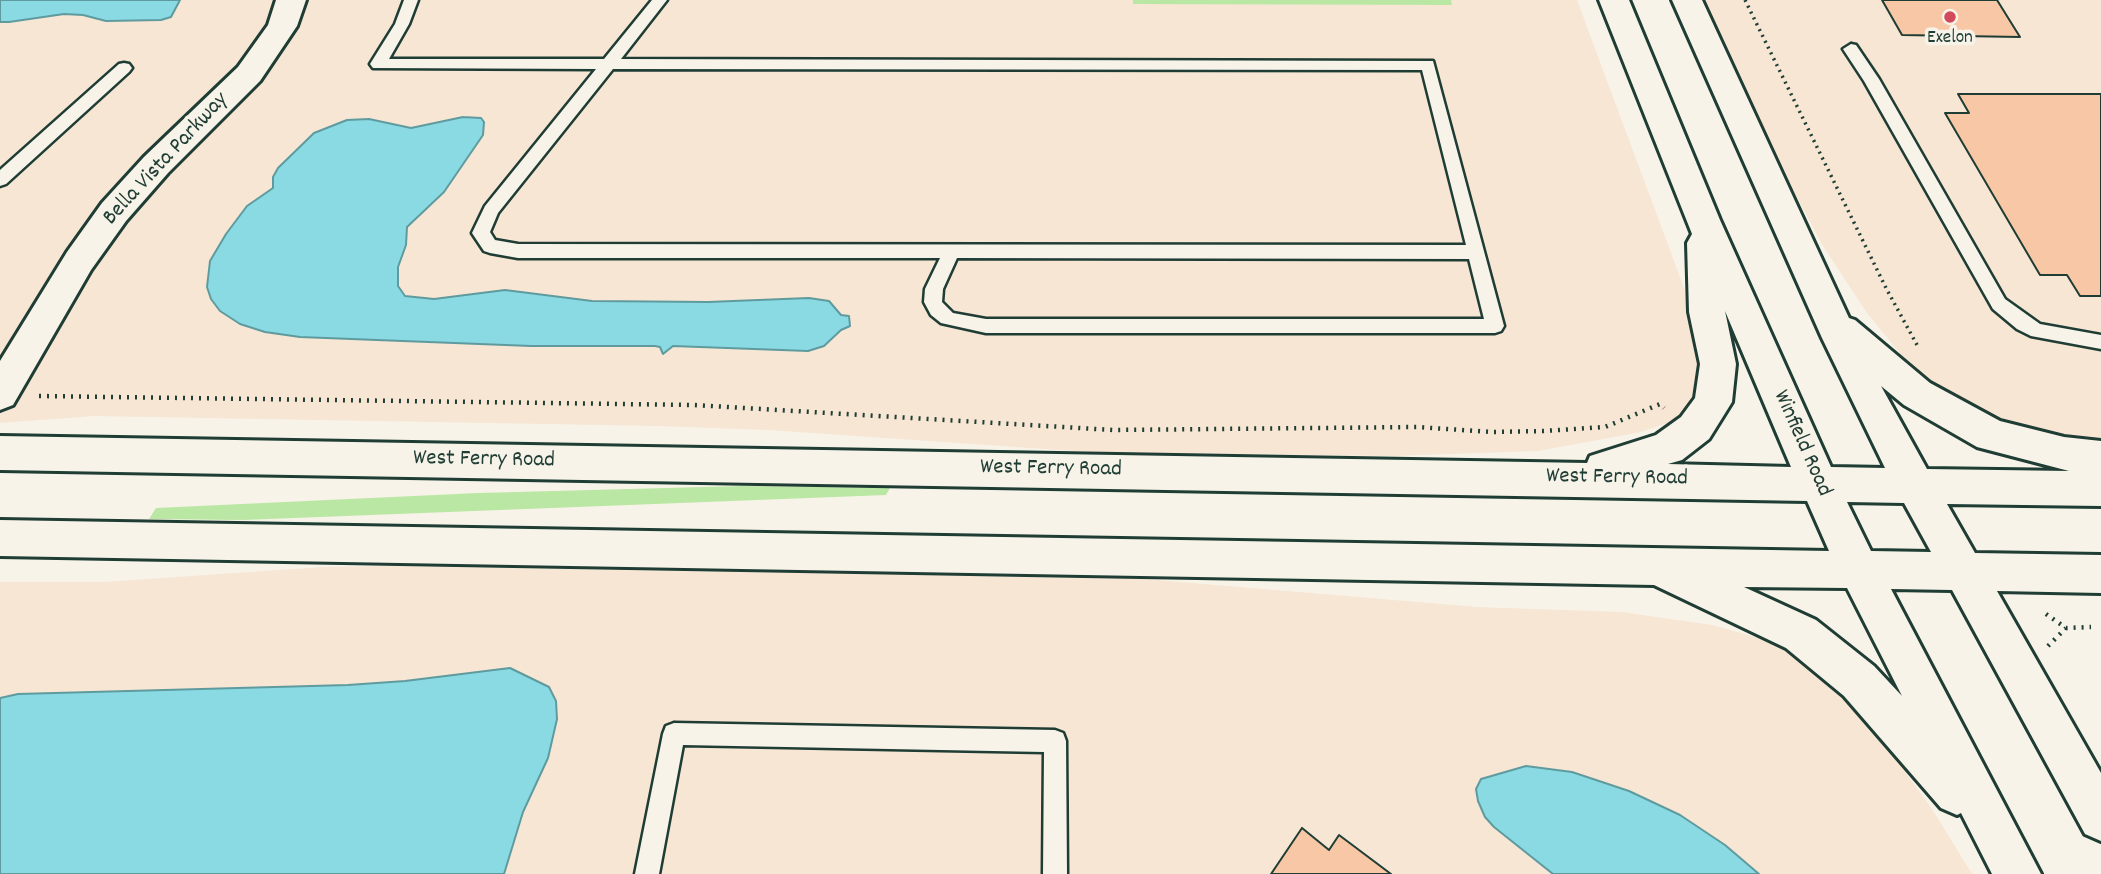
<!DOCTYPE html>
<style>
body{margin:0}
canvas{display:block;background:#f7f3e8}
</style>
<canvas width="2101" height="874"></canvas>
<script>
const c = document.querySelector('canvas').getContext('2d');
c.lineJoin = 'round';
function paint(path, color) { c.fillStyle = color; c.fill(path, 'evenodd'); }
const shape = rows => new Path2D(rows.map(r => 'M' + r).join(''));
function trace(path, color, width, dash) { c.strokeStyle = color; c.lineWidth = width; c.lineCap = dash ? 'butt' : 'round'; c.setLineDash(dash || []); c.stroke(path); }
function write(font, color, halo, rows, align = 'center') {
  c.font = font + ' Dekko,sans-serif'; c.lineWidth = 7; c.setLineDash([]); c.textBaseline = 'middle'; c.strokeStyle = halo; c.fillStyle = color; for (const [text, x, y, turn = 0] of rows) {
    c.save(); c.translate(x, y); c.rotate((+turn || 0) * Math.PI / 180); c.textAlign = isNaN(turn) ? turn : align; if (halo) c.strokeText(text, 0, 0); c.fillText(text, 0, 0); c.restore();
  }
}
const built = shape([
 [0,0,1577,0,1684,288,1694,329,1698,364,1696,387,1686,412,1668,423,1641,432,1538,451,1391,456,1089,452,768,430,658,426,94,416,0,423],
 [1703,0,2101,0,2101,443,2025,432,1953,404,1914,371,1867,313,1823,246,1793,190],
 [387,566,1144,579,1477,607,1621,612,1712,625,1769,641,1806,661,1835,684,1874,728,1934,812,1972,874,0,874,0,582,104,582,323,567]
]);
const green = shape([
 [1133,0,1451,0,1452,5,1133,4],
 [742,486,890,488,886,495,243,520,149,519,156,508,478,493]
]);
const water = shape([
 [0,0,180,0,171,17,161,20,106,21,83,15,64,14,9,22,0,22,0,0],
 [463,117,481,118,484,122,483,135,444,192,407,227,406,245,398,267,398,286,405,296,434,299,505,290,592,301,708,302,809,298,829,301,841,315,849,316,850,326,841,330,824,346,808,351,673,346,663,354,660,347,655,346,531,346,300,337,265,332,240,324,220,311,211,299,207,287,210,261,226,234,247,206,273,188,273,177,278,168,314,133,347,120,369,119,411,128,463,117],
 [510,668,549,687,556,701,557,719,548,758,523,812,504,874,0,874,0,698,18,694,348,685,405,681,510,668],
 [1526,766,1572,772,1629,791,1680,815,1725,845,1759,874,1553,874,1494,827,1485,817,1478,801,1476,789,1481,779,1526,766]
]);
const building = shape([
 [1882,0,1997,0,2020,37,1902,35,1882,0],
 [1958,94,2101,94,2101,296,2080,296,2067,275,2040,275,1945,113,1969,113,1958,94],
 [1302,828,1329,850,1339,835,1391,874,1271,874,1302,828]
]);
const pathFar1 = shape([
 [1745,0,1886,288,1917,345]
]);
const path = shape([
 [39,396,694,405,1113,430,1417,427,1492,432,1543,431,1605,427,1660,404,1664,408],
 [2046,614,2066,628,2091,627],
 [2048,646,2066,628]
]);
const service = shape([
 [404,0,418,0,409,24,389,59,604,59,652,0,667,0,621,59,1433,61,1504,326,1501,331,1495,333,986,333,941,323,931,315,924,302,925,289,940,258,518,258,490,253,484,251,472,233,485,206,596,69,373,68,370,64,395,24,404,0],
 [613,69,1422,70,1466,245,518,244,495,240,490,232,498,213,613,69],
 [957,258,1469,259,1484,319,986,319,953,313,942,302,943,289,957,258],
 [1851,44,1856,45,1879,79,2005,299,2040,324,2101,335,2101,349,2031,336,2017,329,1993,309,1864,81,1843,49,1851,44],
 [124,63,129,64,132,68,129,72,6,184,0,186,0,170,119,64,124,63],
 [674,723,1055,730,1063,733,1066,741,1067,874,1043,874,1044,752,683,745,659,874,635,874,663,734,666,726,674,723]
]);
const minor = shape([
 [276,0,306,0,297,26,260,81,168,173,126,221,91,270,13,405,0,410,0,361,67,252,102,203,144,157,238,67,268,25,276,0]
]);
const secondary = shape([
 [1599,0,1629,0,1720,220,1831,467,1885,468,1822,338,1672,0,1702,0,1849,318,1855,320,1930,383,2000,421,2064,437,2101,441,2101,506,1947,504,1975,553,2101,555,2101,593,1997,591,2101,773,2101,841,2085,834,1952,590,1891,589,2041,874,1992,874,1961,813,1957,815,1941,808,1844,696,1786,648,1654,585,0,556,0,520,1829,551,1807,501,0,470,0,436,1587,463,1590,456,1656,435,1681,417,1695,398,1700,364,1689,312,1687,243,1692,234,1599,0],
 [1725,311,1791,467,1668,464,1682,460,1709,439,1732,402,1736,364,1725,311],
 [1881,386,1904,405,1977,447,2069,471,1927,469,1881,386],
 [1847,502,1904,503,1931,552,1871,551,1847,502],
 [1744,587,1847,588,1902,696,1874,666,1816,620,1744,587]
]);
const markers = [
 [1950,17,7,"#d1495b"]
];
const farPoinames = [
 ["Exelon",1950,39]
];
const streetNames = [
 ["Bella Vista Parkway",167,160,-47],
 ["Winfield Road",1801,444,66],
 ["West Ferry Road",484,461,1],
 ["West Ferry Road",1051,470,1],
 ["West Ferry Road",1617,479,1]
];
paint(built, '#f7e6d4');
paint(green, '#bbe7a4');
paint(water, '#8adae4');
trace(water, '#5f9b9e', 2);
paint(building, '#f7c7a6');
trace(building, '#1f3d34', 2);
trace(service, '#1f3d34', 5);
trace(minor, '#1f3d34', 6);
trace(secondary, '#1f3d34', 6);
trace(pathFar1, '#1f3d34', 3.5, [2, 4.5]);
trace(path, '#1f3d34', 4.5, [2, 6]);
paint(service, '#f7f3e8');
paint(minor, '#f7f3e8');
paint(secondary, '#f7f3e8');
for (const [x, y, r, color] of markers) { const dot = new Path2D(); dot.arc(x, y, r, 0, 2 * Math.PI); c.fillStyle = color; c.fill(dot); trace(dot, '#f7f3e8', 2.5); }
write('19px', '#1f3d34', '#f7f3e8', farPoinames);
write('23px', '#1f3d34', '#f7f3e8', streetNames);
</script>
